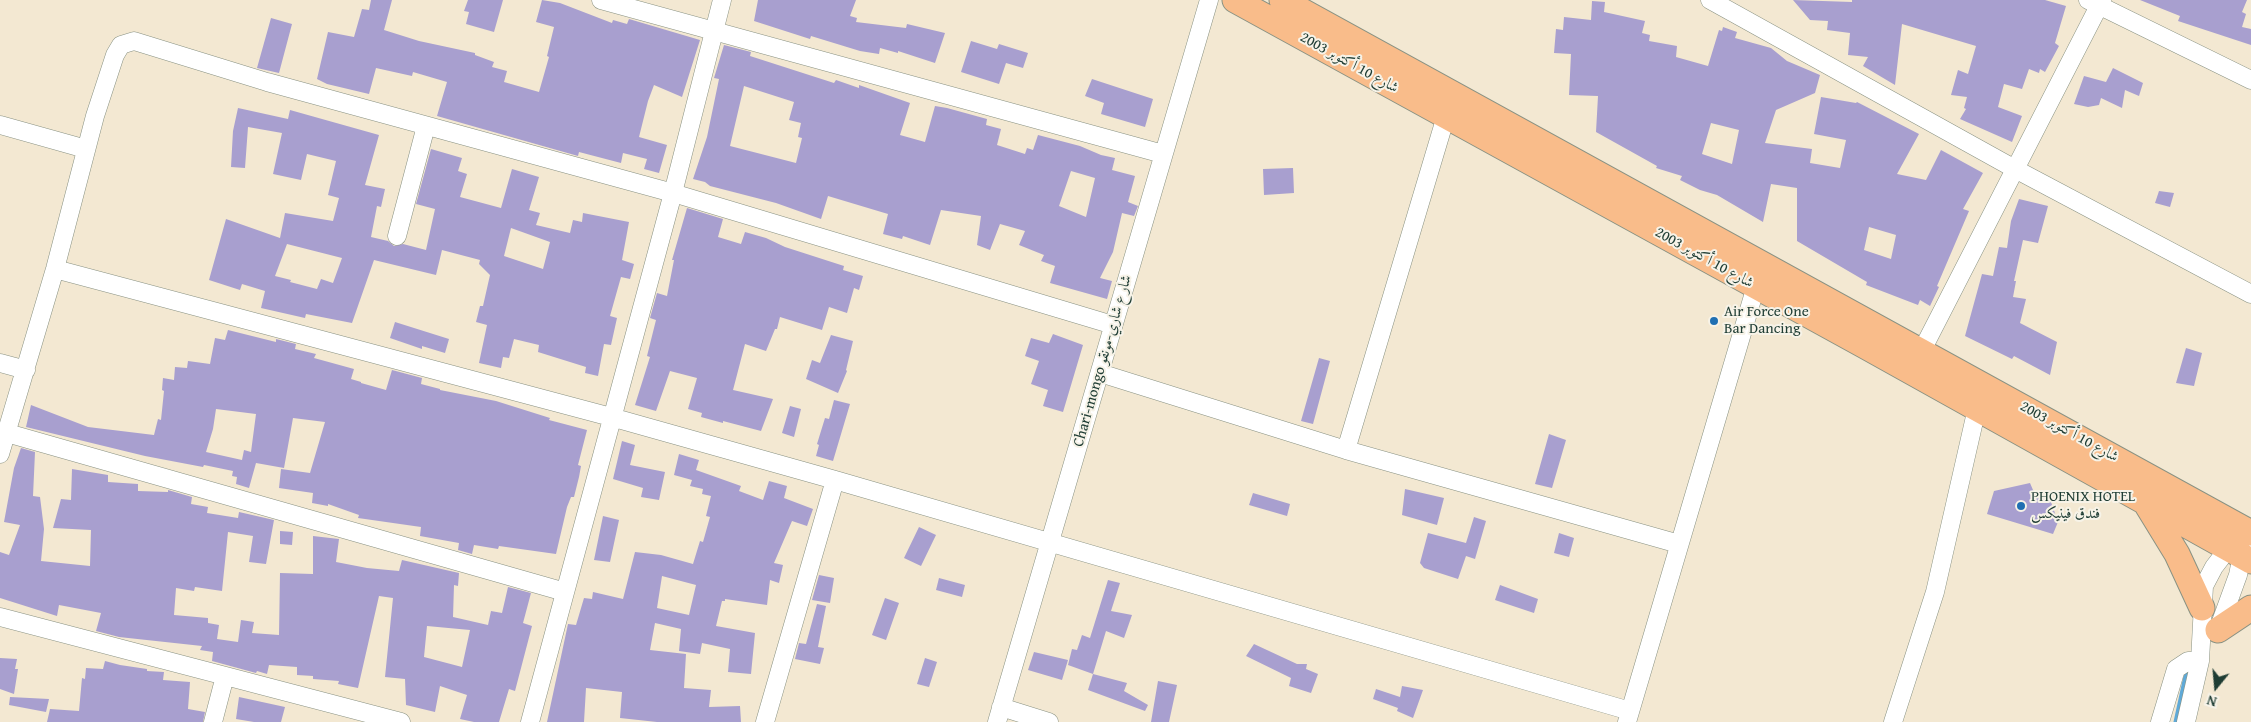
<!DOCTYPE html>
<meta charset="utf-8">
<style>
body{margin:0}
#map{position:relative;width:2251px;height:722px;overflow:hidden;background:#f3e8d2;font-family:"Gentium Book Plus",serif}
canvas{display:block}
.north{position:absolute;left:2191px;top:662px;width:50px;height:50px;-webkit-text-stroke:4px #f7f3e8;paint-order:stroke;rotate:197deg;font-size:14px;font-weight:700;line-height:20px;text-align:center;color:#1f3d34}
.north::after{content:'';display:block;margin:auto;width:18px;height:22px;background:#1f3d34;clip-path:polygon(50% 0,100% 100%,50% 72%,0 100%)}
</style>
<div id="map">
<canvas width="2251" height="722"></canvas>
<div class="north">N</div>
</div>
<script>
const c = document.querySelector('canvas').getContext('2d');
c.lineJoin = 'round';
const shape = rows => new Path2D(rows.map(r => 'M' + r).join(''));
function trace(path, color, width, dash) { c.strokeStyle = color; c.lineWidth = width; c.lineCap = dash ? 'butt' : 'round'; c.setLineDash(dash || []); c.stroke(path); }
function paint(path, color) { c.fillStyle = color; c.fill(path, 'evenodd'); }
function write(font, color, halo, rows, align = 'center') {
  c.font = font + ' "Gentium Book Plus",Amiri,serif'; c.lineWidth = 4; c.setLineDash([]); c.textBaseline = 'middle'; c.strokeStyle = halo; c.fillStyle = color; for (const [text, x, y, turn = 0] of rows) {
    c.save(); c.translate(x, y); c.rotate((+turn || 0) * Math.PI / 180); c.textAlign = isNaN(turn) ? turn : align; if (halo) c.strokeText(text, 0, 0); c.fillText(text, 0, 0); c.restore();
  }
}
const stream = shape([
 [2176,722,2188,667]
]);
const building = shape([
 [371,0,392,0,384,30,419,41,475,53,475,55,494,62,492,67,507,71,504,82,539,92,549,57,547,56,554,27,536,22,542,0,560,3,612,23,613,20,627,24,629,19,700,40,682,97,654,85,648,101,639,137,667,145,659,173,644,169,647,159,623,153,621,163,579,152,578,156,437,116,447,82,413,72,412,76,376,68,369,94,327,84,317,79,328,32,354,37,362,9,369,10],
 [468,0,503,0,494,32,466,24,469,12,464,11],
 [758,0,856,0,850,16,857,18,856,22,906,28,907,24,945,33,935,63,898,51,898,53,880,48,879,54,860,51,811,36,810,39,754,21],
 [1793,0,1852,2,1852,0,2045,0,2066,6,2055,43,2059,46,2045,72,2040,69,2039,73,2029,69,2022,89,2004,84,1998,107,2022,116,2012,142,1960,119,1966,109,1964,108,1967,97,1951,95,1958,70,1968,74,1976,46,1902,24,1895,85,1863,66,1868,57,1848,55,1850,33,1827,30,1828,21,1810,20],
 [2140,0,2247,0,2242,12,2246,14,2242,27,2251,29,2251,45,2178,21,2180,16],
 [1592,1,1605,2,1604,12,1645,21,1642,33,1650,35,1649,41,1677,46,1676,57,1708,66,1719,30,1722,31,1723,27,1737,32,1735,38,1771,48,1787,61,1820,75,1815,93,1776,110,1765,143,1812,149,1810,163,1840,168,1846,140,1814,134,1821,97,1856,103,1857,102,1919,134,1897,174,1926,180,1941,150,1983,173,1963,209,1969,211,1937,286,1939,287,1930,306,1920,300,1918,305,1866,285,1867,282,1797,241,1797,188,1771,184,1763,222,1717,195,1700,190,1680,180,1682,176,1656,168,1657,166,1596,132,1598,96,1569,95,1571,54,1554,53,1556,29,1563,30,1564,17,1591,20],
 [1711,123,1739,130,1732,164,1702,154],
 [1869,227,1896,235,1891,259,1864,250],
 [271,18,292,24,279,73,257,68],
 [971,41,997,49,999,44,1028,53,1023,68,1006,63,999,84,961,72],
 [724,45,751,52,750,56,834,83,836,80,859,88,859,85,910,103,900,135,925,142,935,106,947,108,987,119,986,125,1001,129,997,145,1025,154,1027,148,1033,150,1038,135,1080,146,1101,155,1115,158,1112,170,1135,176,1128,202,1138,206,1134,216,1122,213,1113,252,1100,278,1112,281,1107,299,1050,283,1055,266,1041,261,1044,255,1019,245,1025,231,1000,224,990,250,977,245,981,216,941,210,930,245,903,236,902,239,883,234,888,214,828,196,821,219,776,203,710,186,705,182,693,179,707,137,719,79,714,78],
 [744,86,794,102,789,120,801,123,798,137,802,138,796,163,730,146],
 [1071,171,1095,178,1086,217,1059,206],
 [2113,68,2143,83,2139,96,2125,90,2122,108,2101,98,2099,105,2088,107,2074,104,2084,76,2106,82],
 [1092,79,1153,99,1145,127,1101,114,1104,103,1085,96],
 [238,108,288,119,290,110,379,135,365,185,385,189,381,207,377,206,371,237,388,241,394,246,403,244,426,250,435,209,416,204,431,149,462,158,458,171,467,174,460,197,501,208,512,169,539,177,529,210,540,213,536,225,570,233,573,220,582,222,583,213,629,222,622,260,634,264,630,279,621,277,610,316,617,318,611,345,604,344,598,376,585,373,586,367,538,352,539,345,514,339,509,358,503,357,501,368,479,363,487,325,476,322,480,306,483,306,490,275,479,264,480,260,442,250,436,275,374,260,352,323,306,314,305,318,261,308,265,291,242,284,240,290,209,280,226,219,280,238,285,213,333,221,339,198,328,195,336,161,307,154,301,180,273,174,282,133,248,127,245,168,231,167,233,131],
 [511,228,550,242,543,269,504,256],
 [287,244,342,258,333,283,321,279,317,289,290,282,291,280,275,276],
 [1293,168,1294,193,1264,195,1263,169],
 [2159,191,2174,193,2170,207,2155,203],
 [2019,199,2048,206,2038,243,2023,240,2014,281,2016,281,2013,297,2026,299,2020,323,2057,342,2050,375,2014,356,2012,359,1965,336,1982,274,1993,276,1999,247,2007,248,2011,221],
 [687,208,723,219,718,237,741,244,745,232,766,238,785,247,844,266,843,270,863,276,859,290,854,288,847,313,829,307,822,330,780,317,777,329,775,329,766,351,745,344,733,390,773,399,761,431,723,421,723,423,701,417,702,413,688,409,697,378,670,371,656,411,635,405,650,357,647,356,656,320,650,318,657,293,667,296,674,260,672,260],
 [395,322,449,339,445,353,422,346,422,349,390,338],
 [228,330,276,342,276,339,296,344,295,349,316,354,314,358,354,369,351,379,361,382,361,383,386,390,392,370,422,378,421,384,440,389,440,390,496,401,550,418,549,420,587,430,578,465,581,466,579,477,574,497,571,497,567,507,556,554,499,546,498,549,474,545,472,554,458,550,459,543,420,536,421,527,358,518,359,515,328,504,328,506,312,503,313,493,279,488,281,469,310,473,325,422,293,418,284,468,256,463,249,488,236,484,237,477,232,476,233,471,204,465,203,467,145,456,26,427,31,405,88,427,154,435,158,419,161,420,164,391,162,390,163,378,174,380,175,367,187,368,188,361,210,364,215,338,225,340],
 [216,409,256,414,251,452,244,450,242,460,206,452,213,429],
 [1053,334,1083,345,1063,412,1043,406,1048,390,1031,384,1039,361,1025,356,1031,338,1049,343],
 [831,335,853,341,846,370,847,371,838,393,806,379,812,360,820,363],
 [2186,348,2202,353,2194,386,2176,383],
 [1319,358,1330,361,1313,424,1301,421],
 [834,400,850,404,833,461,816,456,819,445,817,444,825,418,829,419],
 [790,406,801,409,794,437,782,433],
 [1549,434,1566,440,1552,488,1535,484],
 [622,441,635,445,630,465,665,472,659,500,641,497,643,488,613,479],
 [21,448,35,452,33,496,40,497,44,529,41,561,90,566,91,530,53,528,61,499,71,500,72,469,108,475,108,482,138,484,138,491,168,492,168,490,192,497,191,504,208,507,207,513,238,518,239,512,274,520,266,564,249,562,253,536,228,532,222,591,195,587,194,591,176,588,174,615,208,618,208,623,219,625,217,639,238,642,241,620,254,622,252,633,279,635,280,573,313,574,313,536,339,539,336,562,367,568,399,571,402,560,459,573,458,586,454,585,453,617,488,625,491,611,502,613,508,587,531,593,523,623,532,626,515,691,509,689,499,722,474,722,460,719,467,695,440,686,435,712,406,705,405,679,385,677,393,598,379,596,358,688,338,684,339,681,313,679,313,676,297,675,297,667,269,665,267,674,257,671,256,673,212,661,213,652,200,650,202,646,119,637,96,631,101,613,59,605,57,616,0,598,0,552,9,555,20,525,4,522,14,468],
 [427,626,470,630,462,667,424,657],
 [679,454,699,460,696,470,741,486,739,491,763,500,769,481,787,486,784,498,813,509,807,526,792,521,774,563,783,565,779,583,770,580,767,605,725,599,725,601,722,601,716,626,755,633,751,674,728,672,730,649,702,643,700,654,679,651,681,629,655,623,650,650,686,654,684,688,711,690,709,707,740,706,741,722,657,722,620,718,622,692,586,688,584,722,547,722,568,624,576,625,584,598,592,599,593,592,623,599,635,552,661,555,693,564,700,541,703,542,710,517,706,516,711,496,702,494,703,489,690,486,692,480,674,475],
 [662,576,696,585,689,615,657,608],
 [2030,483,2033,490,2050,499,2058,522,2053,534,1987,514,1994,491],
 [1405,489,1444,498,1437,525,1402,515],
 [1253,493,1290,504,1287,516,1249,505],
 [603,516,619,520,610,562,594,560],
 [1474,517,1486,521,1475,559,1466,556,1458,579,1424,568,1420,563,1428,533,1466,543],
 [919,527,936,535,921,566,904,558],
 [280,531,293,532,292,545,280,544],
 [1559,533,1574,538,1569,557,1554,553],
 [819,575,834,578,830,603,812,600],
 [939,578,965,585,962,597,936,590],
 [1108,580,1120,583,1111,611,1132,615,1124,638,1106,631,1093,674,1068,665,1072,649,1077,650,1082,635,1090,638],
 [1500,585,1538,599,1534,613,1495,600],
 [885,598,899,603,886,640,872,635],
 [817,604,826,606,818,647,824,648,820,664,795,659,799,643,806,644],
 [1254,644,1297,664,1307,664,1306,669,1318,674,1311,693,1289,686,1291,678,1246,656],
 [1034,652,1068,660,1062,680,1028,670],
 [0,658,17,659,15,669,18,669,14,694,0,689],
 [925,658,937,662,929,687,917,684],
 [105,661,120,665,147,669,147,671,164,672,163,680,190,682,188,709,205,712,203,722,47,722,50,709,79,711,82,678,85,679,86,668,103,669],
 [1093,674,1127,683,1124,691,1148,705,1145,711,1088,690],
 [1158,681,1177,685,1169,722,1151,722],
 [1402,686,1423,690,1413,718,1397,711,1398,708,1373,699,1376,689,1400,697],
 [10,697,49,699,46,712,9,705],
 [239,697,285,707,281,722,254,722,236,719]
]);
const minor = shape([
 [601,0,1163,154],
 [1710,0,2015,169,2251,294],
 [2088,0,2251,80],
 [0,125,86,149],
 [397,236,426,126],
 [55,269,611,417,835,480,1630,711],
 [1916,362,2102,0],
 [0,363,26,370],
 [1100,373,1346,450,1679,544],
 [7,433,565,592],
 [1346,450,1446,116],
 [0,454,55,269,95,116,115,55,121,45,134,41,267,82,673,193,1113,325],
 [0,617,401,722],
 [2218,630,2238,575,2244,545],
 [1001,707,1049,722],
 [213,722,225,676],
 [530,722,673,193,722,0],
 [765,722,835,480],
 [997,722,1209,0],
 [1627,722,1756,286],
 [1893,722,1935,592,1977,408],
 [2160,722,2176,669,2188,661,2200,661],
 [2186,722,2200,661,2204,586,2214,567,2234,541]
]);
const highway = shape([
 [1235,0,1865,346,2251,561],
 [1282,0,2251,533],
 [2147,505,2177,554,2202,608],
 [2218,630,2251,608]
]);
const markers = [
 [1714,321,5,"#1f6fb2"],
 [2021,506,5,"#1f6fb2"]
];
const streetNames = [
 ["شارع 10 أكتوبر 2003",1349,63,29],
 ["شارع 10 أكتوبر 2003",1704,258,29],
 ["Chari-mongo شار ع شاري-مونقو",1103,361,-74],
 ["شارع 10 أكتوبر 2003",2069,432,29]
];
const poiNames = [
 ["Air Force One",1724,312],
 ["Bar Dancing",1724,329],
 ["PHOENIX HOTEL",2031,497],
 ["فندق فينيكس",2031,514]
];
trace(stream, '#5fa9d7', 5);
paint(building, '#a89fcf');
trace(minor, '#899283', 19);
trace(highway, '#899283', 27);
trace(minor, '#fff', 18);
trace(highway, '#f9bc8a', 25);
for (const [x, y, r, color] of markers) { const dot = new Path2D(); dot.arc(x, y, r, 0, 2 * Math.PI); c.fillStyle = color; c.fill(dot); trace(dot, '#f7f3e8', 2); }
write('15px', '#1f3d34', '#f7f3e8', streetNames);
write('15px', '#1f3d34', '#f7f3e8', poiNames, 'left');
</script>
